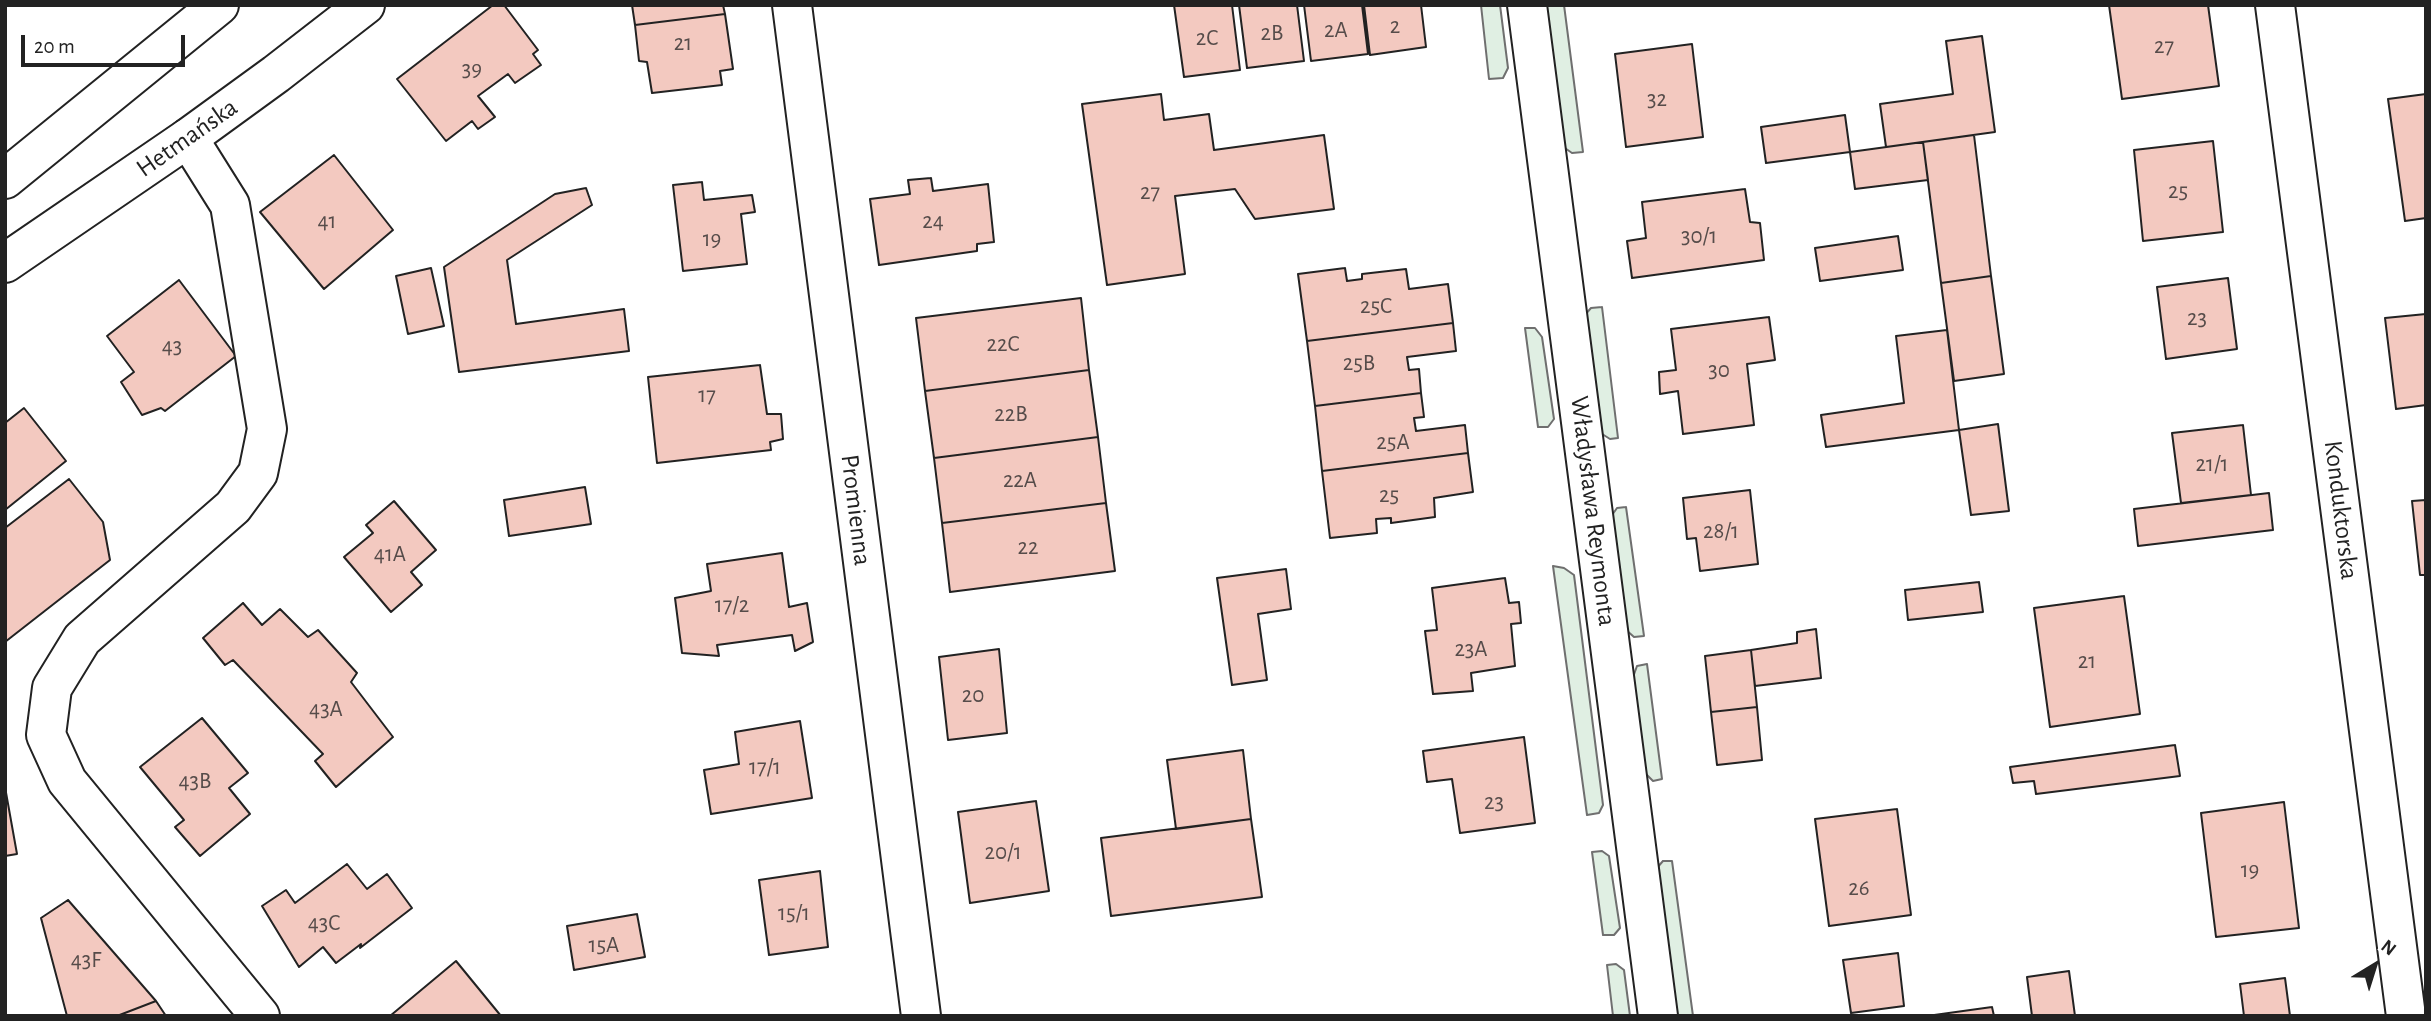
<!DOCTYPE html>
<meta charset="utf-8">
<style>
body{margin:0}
#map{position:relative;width:2431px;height:1021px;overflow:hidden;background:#fff;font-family:"Alegreya Sans",sans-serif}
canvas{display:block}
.frame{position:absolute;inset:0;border:7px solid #222;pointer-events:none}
.north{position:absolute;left:2340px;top:930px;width:70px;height:70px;-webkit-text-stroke:5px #fff;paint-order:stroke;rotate:38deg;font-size:19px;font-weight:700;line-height:28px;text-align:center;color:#222}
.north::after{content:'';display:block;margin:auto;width:24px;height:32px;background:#222;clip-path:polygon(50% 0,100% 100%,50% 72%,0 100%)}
.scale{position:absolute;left:21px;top:35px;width:164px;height:32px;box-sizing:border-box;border:4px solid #222;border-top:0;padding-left:9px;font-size:21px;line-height:24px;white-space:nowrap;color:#222;-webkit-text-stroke:5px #fff;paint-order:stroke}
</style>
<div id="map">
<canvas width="2431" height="1021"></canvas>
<div class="frame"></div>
<div class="north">N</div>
<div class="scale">20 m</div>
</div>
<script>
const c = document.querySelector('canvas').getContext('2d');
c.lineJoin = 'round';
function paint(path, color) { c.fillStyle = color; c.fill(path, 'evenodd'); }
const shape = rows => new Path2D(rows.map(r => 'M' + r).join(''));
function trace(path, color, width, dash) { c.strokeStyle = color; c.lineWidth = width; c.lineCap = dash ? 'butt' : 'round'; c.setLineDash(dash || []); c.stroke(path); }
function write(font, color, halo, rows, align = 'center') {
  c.font = font + ' "Alegreya Sans",sans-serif'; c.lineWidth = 5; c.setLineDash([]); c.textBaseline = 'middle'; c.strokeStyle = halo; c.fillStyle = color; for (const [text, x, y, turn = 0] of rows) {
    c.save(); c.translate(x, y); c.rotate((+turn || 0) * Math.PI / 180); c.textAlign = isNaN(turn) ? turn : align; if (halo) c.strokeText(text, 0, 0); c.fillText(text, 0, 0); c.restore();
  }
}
const green = shape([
 [1481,5,1500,5,1508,68,1503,78,1489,79,1481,5],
 [1544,5,1564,5,1583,152,1572,153,1562,146,1544,5],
 [1602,307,1618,438,1610,439,1599,432,1584,316,1591,308,1602,307],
 [1525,328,1535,328,1542,337,1554,419,1548,427,1538,427,1525,328],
 [1626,507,1644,636,1634,637,1625,629,1610,518,1617,508,1626,507],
 [1553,566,1564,568,1574,575,1603,805,1599,813,1587,815,1553,566],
 [1647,664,1662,779,1653,781,1644,772,1632,680,1637,666,1647,664],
 [1602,851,1609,856,1620,928,1614,935,1603,935,1592,852,1602,851],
 [1663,861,1672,861,1693,1016,1674,1016,1656,869,1663,861],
 [1616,964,1624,970,1630,1016,1613,1016,1607,965,1616,964]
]);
const building = shape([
 [493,5,504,5,538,50,533,54,541,65,515,83,508,74,478,96,495,117,478,129,472,121,446,141,397,79,493,5],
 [632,5,723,5,725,14,635,25,632,5],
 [1174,5,1232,5,1240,70,1184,77,1174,5],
 [1239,5,1297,5,1304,61,1247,68,1239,5],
 [1304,5,1362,5,1368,54,1311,61,1304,5],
 [1364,5,1421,5,1426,47,1370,55,1364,5],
 [2109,5,2208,5,2219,86,2122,99,2109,5],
 [725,14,733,69,720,71,722,85,652,93,647,62,639,61,635,25,725,14],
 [1982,36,1995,132,1886,147,1880,104,1953,94,1946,41,1982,36],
 [1692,44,1703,137,1626,147,1615,54,1692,44],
 [1161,94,1164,120,1209,114,1214,150,1324,135,1334,209,1255,219,1235,189,1175,196,1185,274,1107,285,1082,104,1161,94],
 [2426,94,2426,218,2405,221,2388,99,2426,94],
 [1845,115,1850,152,1766,163,1761,127,1845,115],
 [1974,135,1991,276,1941,283,1923,142,1974,135],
 [2213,141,2223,232,2143,241,2134,150,2213,141],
 [1923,142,1928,180,1855,189,1850,152,1923,142],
 [334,155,393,230,324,289,260,212,334,155],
 [931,178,933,191,988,184,994,242,977,244,977,251,879,265,870,199,910,194,908,180,931,178],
 [702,182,704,200,752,195,755,212,741,214,747,264,683,271,673,185,702,182],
 [586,188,592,205,507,260,516,324,624,309,629,351,459,372,444,267,555,194,586,188],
 [1745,189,1750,222,1760,223,1764,260,1632,278,1627,241,1646,238,1642,202,1745,189],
 [1898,236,1903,270,1820,281,1815,248,1898,236],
 [431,268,444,326,408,334,396,276,431,268],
 [1345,268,1347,281,1362,279,1362,274,1406,269,1409,289,1448,284,1453,323,1307,341,1298,274,1345,268],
 [1991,276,2004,374,1954,381,1941,283,1991,276],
 [2228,278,2237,349,2166,359,2157,287,2228,278],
 [179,280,236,356,165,411,161,408,142,415,121,382,134,372,107,336,179,280],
 [1081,298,1089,370,925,391,916,318,1081,298],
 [2426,314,2426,405,2396,409,2385,318,2426,314],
 [1769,317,1775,360,1747,364,1754,425,1683,434,1678,391,1660,394,1659,372,1676,370,1671,329,1769,317],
 [1453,323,1456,351,1407,357,1409,370,1419,369,1421,393,1315,406,1307,341,1453,323],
 [1947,330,1959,430,1826,447,1821,415,1904,403,1896,336,1947,330],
 [760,365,767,414,781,414,783,439,770,442,771,450,657,463,648,377,760,365],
 [1089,370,1098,437,934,458,925,391,1089,370],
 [1421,393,1424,417,1414,418,1416,431,1465,425,1468,453,1322,471,1315,406,1421,393],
 [24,408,66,461,5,510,5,423,24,408],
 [1998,424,2009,511,1971,515,1959,430,1998,424],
 [2243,425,2251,495,2181,503,2172,433,2243,425],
 [1098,437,1106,503,942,523,934,458,1098,437],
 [1468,453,1473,492,1434,498,1435,517,1391,523,1391,518,1376,519,1377,533,1330,538,1322,471,1468,453],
 [69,479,103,522,110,560,5,642,5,528,69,479],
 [585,487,591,524,509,536,504,500,585,487],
 [1750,490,1758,564,1700,571,1696,538,1687,539,1683,498,1750,490],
 [2269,493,2273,530,2138,546,2134,509,2269,493],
 [2426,500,2426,575,2420,575,2412,501,2426,500],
 [394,501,436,550,411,572,422,585,391,612,344,557,373,533,366,525,394,501],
 [1106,503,1115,571,950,592,942,523,1106,503],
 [782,553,789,607,807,603,813,642,795,651,792,635,717,645,719,656,682,653,675,598,711,591,707,564,782,553],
 [1286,569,1291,609,1258,614,1267,680,1232,685,1217,578,1286,569],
 [1505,578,1509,603,1519,602,1521,623,1511,624,1515,666,1471,673,1473,691,1433,694,1425,631,1437,630,1432,588,1505,578],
 [1979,582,1983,612,1908,620,1905,590,1979,582],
 [2124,596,2140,714,2050,727,2034,608,2124,596],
 [243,603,262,625,280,609,308,637,318,630,357,673,351,682,393,737,336,787,315,761,323,754,233,660,225,665,203,638,243,603],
 [1816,629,1821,678,1755,686,1751,650,1797,643,1797,632,1816,629],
 [999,649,1007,733,948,740,939,657,999,649],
 [1751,650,1757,707,1711,712,1705,656,1751,650],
 [1757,707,1762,760,1717,765,1711,712,1757,707],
 [202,718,248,773,229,788,250,814,200,856,175,827,184,820,140,767,202,718],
 [800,721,812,798,711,814,704,770,739,764,735,732,800,721],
 [1524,737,1535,823,1460,833,1452,779,1427,782,1423,751,1524,737],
 [2175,745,2180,776,2036,794,2034,781,2013,783,2010,767,2175,745],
 [1243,750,1251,819,1176,829,1167,760,1243,750],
 [5,787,17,854,5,856,5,787],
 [1036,801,1049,891,970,903,958,812,1036,801],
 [2284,802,2299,928,2216,937,2201,813,2284,802],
 [1897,809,1911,915,1829,926,1815,819,1897,809],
 [1251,819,1262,897,1111,916,1101,838,1251,819],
 [347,864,367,889,387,874,412,908,360,948,361,944,336,963,323,947,299,967,262,906,286,890,295,903,347,864],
 [820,871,828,947,769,955,759,880,820,871],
 [68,900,156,1001,117,1016,67,1016,41,918,68,900],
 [637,914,645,957,574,970,567,926,637,914],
 [1898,953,1904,1006,1851,1013,1843,960,1898,953],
 [456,961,501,1016,390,1016,456,961],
 [2069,971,2075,1016,2032,1016,2027,977,2069,971],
 [2285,978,2290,1016,2244,1016,2240,984,2285,978],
 [156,1001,166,1016,117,1016,156,1001],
 [1992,1007,1994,1016,1927,1016,1992,1007]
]);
const minor = shape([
 [792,5,921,1016],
 [1527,5,1658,1016],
 [2275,5,2406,1016],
 [188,138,230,205,267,429,258,473,233,507,82,639,52,688,46,735,67,781,260,1016]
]);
const major = shape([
 [5,179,219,5],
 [5,263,188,138,276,74,365,5]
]);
const numberNames = [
 ["2",1395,26],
 ["2A",1336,30],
 ["2B",1272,33],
 ["2C",1207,38],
 ["21",683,43],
 ["27",2164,46],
 ["39",472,69],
 ["32",1657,99],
 ["25",2178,191],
 ["27",1150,192],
 ["41",327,221],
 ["24",933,221],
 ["30/1",1699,236],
 ["19",712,239],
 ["25C",1376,306],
 ["23",2197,318],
 ["22C",1003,344],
 ["43",172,346],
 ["25B",1359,363],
 ["30",1719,370],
 ["17",707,395],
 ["22B",1011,414],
 ["25A",1393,442],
 ["21/1",2212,464],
 ["22A",1020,480],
 ["25",1389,495],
 ["28/1",1721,531],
 ["22",1028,547],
 ["41A",390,554],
 ["17/2",732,605],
 ["23A",1471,649],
 ["21",2087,661],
 ["20",973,695],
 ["43A",326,709],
 ["17/1",765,767],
 ["43B",195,781],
 ["23",1494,802],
 ["20/1",1003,852],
 ["19",2250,870],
 ["26",1859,888],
 ["15/1",794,913],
 ["43C",324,923],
 ["15A",604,945],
 ["43F",86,960]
];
const streetNames = [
 ["Hetmańska",187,138,-35],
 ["Promienna",856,510,83],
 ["Konduktorska",2341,510,83],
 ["Władysława Reymonta",1593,511,83]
];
paint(green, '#e0efe3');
trace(green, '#6f6f6f', 2);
paint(building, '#f3c9c0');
trace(building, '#222', 2);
trace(minor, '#222', 42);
trace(major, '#222', 42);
trace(minor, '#fff', 38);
trace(major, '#fff', 38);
write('23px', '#564c4a', null, numberNames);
write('26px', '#222', '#fff', streetNames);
</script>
